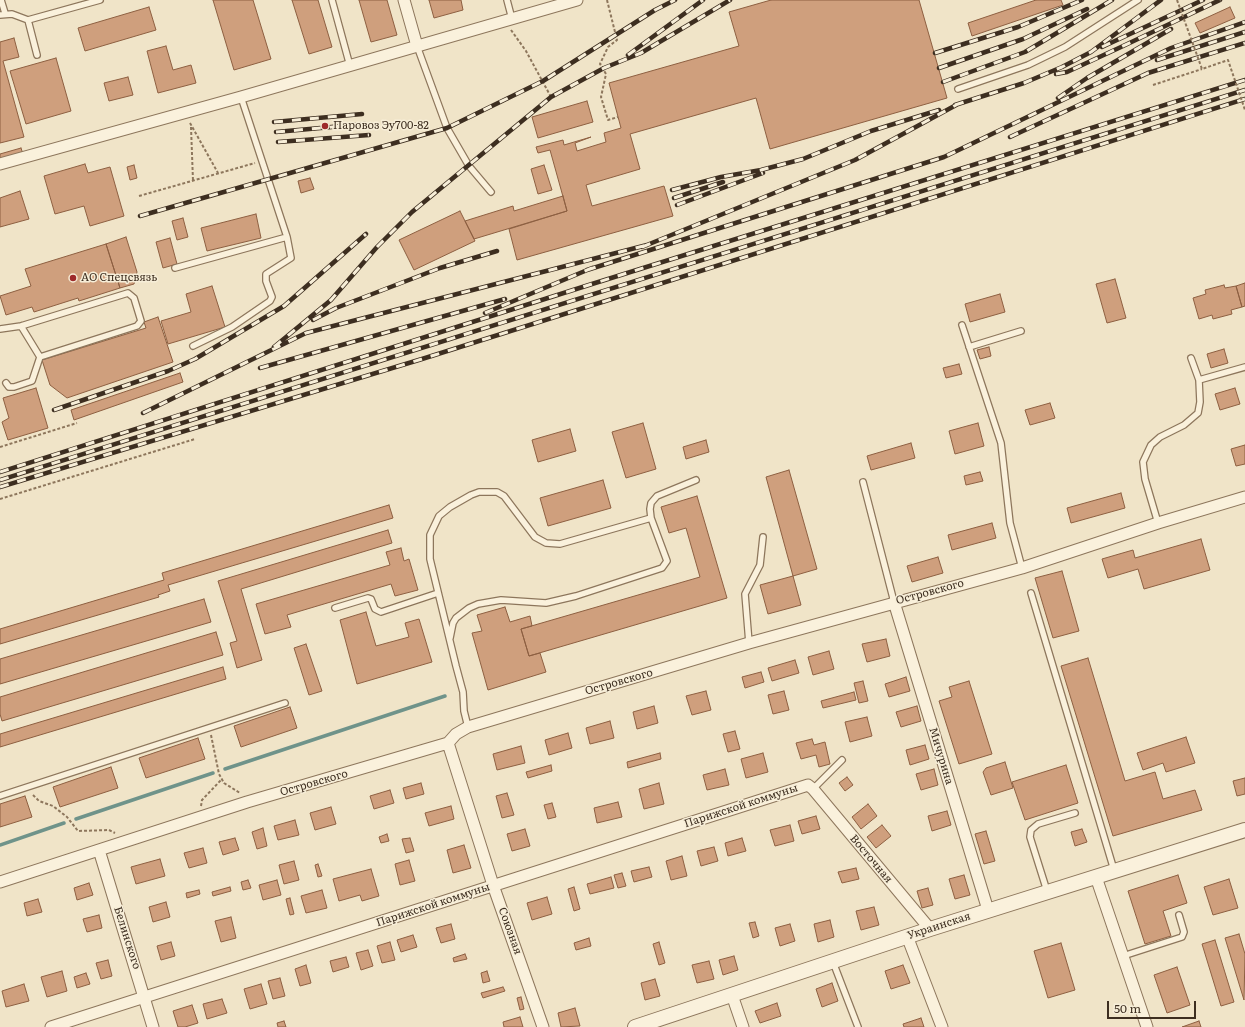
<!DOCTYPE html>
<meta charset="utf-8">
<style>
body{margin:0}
#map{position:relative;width:1245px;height:1027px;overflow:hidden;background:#f0e4c8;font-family:Literata,serif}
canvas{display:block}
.scale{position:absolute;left:1107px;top:1001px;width:89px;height:18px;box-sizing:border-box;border:2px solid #3d2e20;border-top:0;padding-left:5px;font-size:12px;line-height:14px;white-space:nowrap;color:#3d2e20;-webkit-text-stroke:3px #f7eed8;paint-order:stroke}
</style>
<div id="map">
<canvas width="1245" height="1027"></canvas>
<div class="scale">50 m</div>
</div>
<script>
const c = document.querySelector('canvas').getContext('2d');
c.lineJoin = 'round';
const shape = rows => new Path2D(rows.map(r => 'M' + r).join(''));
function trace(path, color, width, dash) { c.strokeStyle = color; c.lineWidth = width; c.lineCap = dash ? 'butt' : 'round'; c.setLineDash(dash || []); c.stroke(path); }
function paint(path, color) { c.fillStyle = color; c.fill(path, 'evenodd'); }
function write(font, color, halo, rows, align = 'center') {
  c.font = font + ' Literata,serif'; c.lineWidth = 3; c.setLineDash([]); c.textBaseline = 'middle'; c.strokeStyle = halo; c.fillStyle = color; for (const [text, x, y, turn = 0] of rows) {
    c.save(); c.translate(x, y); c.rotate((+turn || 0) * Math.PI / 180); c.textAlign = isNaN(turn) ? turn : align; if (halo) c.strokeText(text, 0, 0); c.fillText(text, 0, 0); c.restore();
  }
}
const stream = shape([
 [225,769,445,696],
 [76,819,213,773],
 [0,845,64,823]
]);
const building = shape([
 [213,0,253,0,271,59,234,70,213,0],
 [292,0,318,0,332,47,309,54,292,0],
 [359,0,387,0,397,35,371,42,359,0],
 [429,0,461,0,463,10,434,18,429,0],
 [771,0,919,0,947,98,770,149,756,98,630,134,640,169,586,185,592,206,664,186,673,216,517,260,509,229,567,211,550,150,538,153,536,147,563,140,564,145,591,137,575,143,577,151,606,142,604,133,621,128,609,83,739,46,729,12,771,0],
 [1036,0,1061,0,1063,5,972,36,968,23,1036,0],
 [149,7,156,30,85,51,78,28,149,7],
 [1230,7,1235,18,1200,33,1195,23,1230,7],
 [14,38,19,57,3,61,24,137,0,143,0,42,14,38],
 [166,46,173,70,191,65,196,83,158,93,147,51,166,46],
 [56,58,71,111,26,124,10,71,56,58],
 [128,77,133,95,109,101,104,83,128,77],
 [587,101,593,122,538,138,532,117,587,101],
 [21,148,23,154,0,160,0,154,21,148],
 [85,164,88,173,110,167,124,216,90,226,84,206,55,214,44,176,85,164],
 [134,165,137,178,130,180,127,167,134,165],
 [544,165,552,190,538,194,531,169,544,165],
 [310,178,314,189,301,193,298,181,310,178],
 [20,191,29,219,0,227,0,198,20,191],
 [563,196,567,211,474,239,465,221,513,206,514,211,563,196],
 [460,211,475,241,414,270,399,240,460,211],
 [256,214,261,238,207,251,201,228,256,214],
 [183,218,188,237,177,240,172,221,183,218],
 [126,237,137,272,134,284,120,288,106,244,126,237],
 [170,238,177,264,163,268,156,242,170,238],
 [106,244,120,288,79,301,78,298,34,312,32,307,6,315,0,296,31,286,25,269,106,244],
 [1115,279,1126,318,1107,323,1096,284,1115,279],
 [1245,283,1245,306,1242,307,1236,286,1245,283],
 [1224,285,1225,288,1236,286,1242,307,1231,310,1232,314,1213,319,1212,315,1199,319,1193,298,1206,294,1205,290,1224,285],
 [212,286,225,327,168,344,161,321,191,312,186,294,212,286],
 [1000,294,1005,312,970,322,965,304,1000,294],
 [158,317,173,362,67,398,50,385,42,360,146,328,144,322,158,317],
 [989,347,991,356,980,359,977,350,989,347],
 [1224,349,1228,363,1211,368,1207,354,1224,349],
 [959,364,962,374,946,378,943,368,959,364],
 [180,373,183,382,74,420,71,410,180,373],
 [36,388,48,428,8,440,2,422,9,418,3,398,36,388],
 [1235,388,1240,404,1220,410,1215,394,1235,388],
 [1050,403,1055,418,1030,425,1025,410,1050,403],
 [643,423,656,469,626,478,612,432,643,423],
 [978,423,984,446,955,454,949,431,978,423],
 [570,429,576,451,538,462,532,440,570,429],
 [706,440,709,452,686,459,683,447,706,440],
 [911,443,915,458,871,470,867,456,911,443],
 [1245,445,1245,464,1236,466,1231,449,1245,445],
 [789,470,817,569,793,576,766,477,789,470],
 [980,472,983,481,966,485,964,476,980,472],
 [603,480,611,508,548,526,540,498,603,480],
 [1121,493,1125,508,1071,523,1067,508,1121,493],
 [697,496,727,598,529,656,521,629,700,577,686,528,669,533,661,507,697,496],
 [389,505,393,518,168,585,170,591,158,595,159,597,0,644,0,629,164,580,162,573,389,505],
 [992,523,996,538,952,550,948,535,992,523],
 [388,530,392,543,241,589,262,660,237,668,230,643,237,641,218,581,388,530],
 [1201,539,1210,570,1144,589,1138,569,1108,578,1102,559,1133,550,1135,558,1201,539],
 [401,548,404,561,409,559,418,590,395,596,391,584,287,615,291,627,265,634,256,604,390,565,386,552,401,548],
 [938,557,943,573,912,582,907,566,938,557],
 [1062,571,1079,631,1053,638,1035,578,1062,571],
 [793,576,801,605,768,614,760,585,793,576],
 [204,599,211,622,0,684,0,659,204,599],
 [505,607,510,622,530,616,532,626,521,629,529,656,540,653,546,672,488,690,472,633,482,631,477,615,505,607],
 [366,612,376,646,409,637,405,623,419,619,432,662,357,684,340,620,366,612],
 [216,632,223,655,2,721,0,714,0,697,216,632],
 [886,639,890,656,867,662,862,644,886,639],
 [306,644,322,691,309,695,294,648,306,644],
 [829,651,834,669,813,675,808,657,829,651],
 [1088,658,1125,781,1155,772,1163,799,1195,790,1202,810,1113,836,1061,666,1088,658],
 [795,660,799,673,772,681,768,668,795,660],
 [223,667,226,679,0,747,0,734,223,667],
 [761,672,764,682,745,688,742,677,761,672],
 [906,677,910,691,889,697,885,684,906,677],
 [863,681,868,701,859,703,854,683,863,681],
 [969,681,992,754,959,764,939,701,952,697,949,687,969,681],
 [706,691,711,710,692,715,686,696,706,691],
 [784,691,789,710,773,714,768,695,784,691],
 [854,692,856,700,823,708,821,701,854,692],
 [654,706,658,723,637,729,633,712,654,706],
 [917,706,921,721,901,727,896,712,917,706],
 [290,707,297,728,241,747,234,726,290,707],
 [867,717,872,736,850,742,845,722,867,717],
 [610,721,614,738,590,744,586,728,610,721],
 [735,731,740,749,728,752,723,734,735,731],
 [568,733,572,748,549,755,545,740,568,733],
 [1186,737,1195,763,1166,772,1163,763,1143,770,1137,753,1186,737],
 [198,738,205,759,146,778,139,758,198,738],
 [812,739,814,745,825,742,830,764,819,767,816,755,801,759,796,743,812,739],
 [925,745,929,759,910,765,906,750,925,745],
 [521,746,525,763,497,770,493,754,521,746],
 [660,753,661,759,628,768,627,762,660,753],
 [763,753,768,772,746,778,741,759,763,753],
 [1005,762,1013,788,991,795,983,772,986,768,1005,762],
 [551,765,552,771,528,778,526,772,551,765],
 [1066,765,1078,803,1025,820,1012,782,1066,765],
 [111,767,118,788,60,807,53,787,111,767],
 [725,769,729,785,707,790,703,775,725,769],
 [934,769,938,785,921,790,916,774,934,769],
 [847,777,853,785,845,791,839,783,847,777],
 [1245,778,1245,794,1237,796,1233,781,1245,778],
 [421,783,424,794,406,799,403,788,421,783],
 [659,783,664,804,644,809,639,789,659,783],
 [390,790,394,803,374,809,370,796,390,790],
 [507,793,514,815,502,818,496,796,507,793],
 [25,796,32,817,0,827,0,804,25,796],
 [618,802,622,817,597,823,594,808,618,802],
 [552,803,556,817,548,819,544,805,552,803],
 [868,804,877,816,861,829,852,817,868,804],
 [451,806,454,819,429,826,425,813,451,806],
 [331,807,336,824,315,830,310,813,331,807],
 [947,811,951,825,932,831,928,816,947,811],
 [816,816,820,829,802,834,798,821,816,816],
 [295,820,299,835,278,840,274,826,295,820],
 [790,825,794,841,775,846,770,830,790,825],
 [882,825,891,836,876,848,867,837,882,825],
 [263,828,267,846,257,849,252,832,263,828],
 [525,829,530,846,512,851,507,834,525,829],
 [1082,829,1087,842,1075,846,1071,832,1082,829],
 [986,831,995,861,984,864,975,834,986,831],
 [387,834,389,841,381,843,379,837,387,834],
 [235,838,239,850,223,855,219,842,235,838],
 [410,838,414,851,406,853,402,839,410,838],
 [742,838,746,851,728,856,725,843,742,838],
 [464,845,471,868,453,873,447,850,464,845],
 [714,847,718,861,701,866,697,851,714,847],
 [203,848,207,863,189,868,184,853,203,848],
 [682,856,687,876,671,880,666,861,682,856],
 [160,859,165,876,136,884,131,867,160,859],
 [409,860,415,881,400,885,395,864,409,860],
 [294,861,299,880,284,884,279,865,294,861],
 [318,864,322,876,318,877,315,865,318,864],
 [649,867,652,877,634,882,631,871,649,867],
 [856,868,859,879,842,883,838,872,856,868],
 [371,869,379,896,362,901,360,895,339,901,333,879,371,869],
 [622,873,626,886,618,888,614,875,622,873],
 [964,875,970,895,955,899,949,879,964,875],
 [1178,875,1187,903,1163,911,1171,936,1145,944,1128,891,1178,875],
 [611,877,614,888,590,894,587,884,611,877],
 [1229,879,1238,908,1213,915,1204,887,1229,879],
 [248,880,251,888,243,890,241,882,248,880],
 [277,880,281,895,263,900,259,885,277,880],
 [89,883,93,895,77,900,74,888,89,883],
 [230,887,231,891,213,896,212,892,230,887],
 [574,887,580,909,574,911,568,889,574,887],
 [928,888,933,905,922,908,917,891,928,888],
 [199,890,200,894,187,898,186,893,199,890],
 [322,890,327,908,306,913,301,896,322,890],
 [547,897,552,914,532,920,527,903,547,897],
 [290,898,294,914,290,915,286,899,290,898],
 [38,899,42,912,27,916,24,903,38,899],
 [166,902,170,917,153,922,149,907,166,902],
 [874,907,879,925,861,930,856,911,874,907],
 [99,915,102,928,87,932,83,919,99,915],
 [231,917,236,938,221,942,215,921,231,917],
 [830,920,834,937,818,942,814,924,830,920],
 [755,922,759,936,753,938,749,923,755,922],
 [451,924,455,939,441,943,436,928,451,924],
 [790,924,795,941,780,946,775,928,790,924],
 [1239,934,1245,954,1244,1000,1225,938,1239,934],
 [413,935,417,947,401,952,397,940,413,935],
 [589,938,591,946,576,950,574,943,589,938],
 [1215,940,1234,1002,1221,1006,1202,944,1215,940],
 [171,942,175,956,161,960,157,946,171,942],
 [390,942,395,960,382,963,377,946,390,942],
 [659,942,665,963,659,965,653,944,659,942],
 [1061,943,1075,990,1048,998,1034,951,1061,943],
 [368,950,373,966,361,970,356,953,368,950],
 [465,954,467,959,454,962,453,958,465,954],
 [734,956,738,970,723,975,719,960,734,956],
 [346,957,349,967,333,972,330,961,346,957],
 [108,960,112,976,101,979,96,963,108,960],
 [709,961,714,979,697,983,692,965,709,961],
 [306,965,311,983,300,986,295,969,306,965],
 [903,965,910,983,891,989,885,971,903,965],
 [1177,967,1190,1005,1167,1013,1154,975,1177,967],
 [62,971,67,991,47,997,41,977,62,971],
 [487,971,490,981,483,983,481,973,487,971],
 [86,973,90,984,77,988,74,977,86,973],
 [280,978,285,996,273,999,268,981,280,978],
 [655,979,660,996,645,1000,641,983,655,979],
 [832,983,838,1001,822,1007,816,989,832,983],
 [24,984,29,1001,6,1007,2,991,24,984],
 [261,984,267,1004,250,1009,244,989,261,984],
 [503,987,505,991,483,998,481,993,503,987],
 [521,997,524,1009,520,1010,517,998,521,997],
 [222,999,227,1013,207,1019,203,1004,222,999],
 [777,1003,781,1016,760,1023,755,1011,777,1003],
 [192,1005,198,1023,185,1027,178,1027,173,1011,192,1005],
 [575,1008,580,1026,561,1027,558,1013,575,1008],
 [520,1017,523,1027,504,1027,503,1022,520,1017],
 [921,1018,924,1027,904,1027,903,1024,921,1018],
 [284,1021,286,1027,278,1027,277,1023,284,1021],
 [1199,1021,1201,1027,1182,1027,1199,1021]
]);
const path = shape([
 [607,0,617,40,608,47,600,64,606,74,601,97,608,120,618,117],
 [511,30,526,51,551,97],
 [1153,85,1202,69],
 [190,123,218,173],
 [191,127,193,181],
 [139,196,255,163],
 [0,447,77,423],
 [0,499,195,439],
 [211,735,219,774,224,783,240,793],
 [33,795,39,801,53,806,67,817,78,831,109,830,115,833],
 [201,806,202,800,222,779]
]);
const service = shape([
 [1,0,5,13],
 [332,0,350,66],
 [507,0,512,19],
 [0,15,12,14,28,20,37,55],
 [28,20,100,0],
 [417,46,447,128,469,166,491,192],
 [958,89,1028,65,1065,47,1138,0],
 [175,268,287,237],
 [962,325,1001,443,1010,523,1022,568],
 [0,329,21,326,128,293,134,298,141,321,137,326,40,357,21,326],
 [193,346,232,327,270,301,272,297,266,281,266,274,291,258,287,237,241,97],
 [969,347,1021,331],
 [1199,380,1245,367],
 [6,383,9,387,14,387,32,381,40,357],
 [863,482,894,602],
 [651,518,650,509,651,503,657,496,696,480],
 [1158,523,1145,479,1143,462,1151,445,1160,437,1184,425,1198,413,1200,402,1199,380,1191,358],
 [1031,593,1114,870],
 [335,608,368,598,371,599,375,609,381,612,438,593],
 [450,638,453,623,456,618,469,608,478,604,501,600,546,603,576,596,662,568,667,561,651,518,560,544,546,543,535,537,504,496,497,492,479,492,471,495,450,507,439,516,430,535,430,559,456,666,463,692,464,711,468,727],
 [749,643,745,594,760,565,763,537],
 [813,789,842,760],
 [0,796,285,703],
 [1047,891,1030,837,1031,830,1038,824,1075,813],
 [1123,956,1182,937,1184,932,1179,915],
 [833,962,858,1027]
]);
const minor = shape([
 [404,0,417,46],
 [0,164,241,97,577,0],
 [894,602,988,910],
 [448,743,493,885,543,1027],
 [99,850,153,1027],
 [1096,877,1147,1027],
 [0,882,247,802,448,743,456,734,468,727,749,643,1022,568,1158,523,1245,497],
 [907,936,942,1027],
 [732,995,743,1027],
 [51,1027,808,785,813,789,930,929]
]);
const tertiary = shape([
 [635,1027,930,929,1245,830]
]);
const rail = shape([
 [1102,47,1203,0],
 [935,53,1018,27,1082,0],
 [628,55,703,0],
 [1157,60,1245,32],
 [939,68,1023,39,1087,9],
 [1056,74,1067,72,1121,47,1220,0],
 [943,82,1025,52,1112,0],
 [1058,98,1087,78,1171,29],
 [955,105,1024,83,1062,67,1091,52,1161,0],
 [274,122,362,114],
 [276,132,365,124],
 [1010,137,1148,73,1245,43],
 [278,142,369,135],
 [672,190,721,177,761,170,803,159,871,131,939,110],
 [674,198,723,182],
 [677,205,763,173],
 [140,216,447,128,543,81,655,10,675,0],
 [642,247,855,160,958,104],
 [587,270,944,157,1171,48,1245,22],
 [485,313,592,268],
 [313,320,336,308,440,268,497,251],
 [274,347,331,300,377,247,412,212,551,97,604,68,641,53,730,0],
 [260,368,505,299],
 [54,410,168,371,195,359,284,306,366,234],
 [143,413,306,333,647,245],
 [0,472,592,284,1245,80],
 [0,480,1245,90],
 [0,487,422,359,1245,99]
]);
const pathBridge = shape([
 [1177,0,1202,69,1228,60,1245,110]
]);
const markers = [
 [325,126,4,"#9e2a2b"],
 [73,278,4,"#9e2a2b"]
];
const poiNames = [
 ["Паровоз Эу700-82",333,126],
 ["АО Спецсвязь",81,278]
];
const streetNames = [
 ["Островского",930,592,-15],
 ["Островского",619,682,-16],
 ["Мичурина",941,756,73],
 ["Островского",314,783,-16],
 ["Парижской коммуны",741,806,-18],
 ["Восточная",871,859,50],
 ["Парижской коммуны",433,905,-18],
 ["Украинская",939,926,-18],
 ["Союзная",510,931,70],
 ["Белинского",127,938,72]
];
trace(stream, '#6f938a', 3.5);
paint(building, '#cf9f7d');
trace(building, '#8d5f41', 1);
trace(service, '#8d765c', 8);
trace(minor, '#8d765c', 13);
trace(tertiary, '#8d765c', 16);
trace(path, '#8d765c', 2, [3, 2]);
trace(service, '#faf1dc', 5.5);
trace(minor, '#faf1dc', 11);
trace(tertiary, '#faf1dc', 14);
trace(rail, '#3d2e20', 4.5);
trace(rail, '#f7eed8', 3, [9]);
trace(pathBridge, '#8d765c', 2, [3, 2]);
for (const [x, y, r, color] of markers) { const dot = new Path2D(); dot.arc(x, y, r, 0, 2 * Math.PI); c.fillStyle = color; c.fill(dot); trace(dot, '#f7eed8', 1.5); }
write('11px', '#3d2e20', '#f7eed8', poiNames, 'left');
write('11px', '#3d2e20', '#f7eed8', streetNames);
</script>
